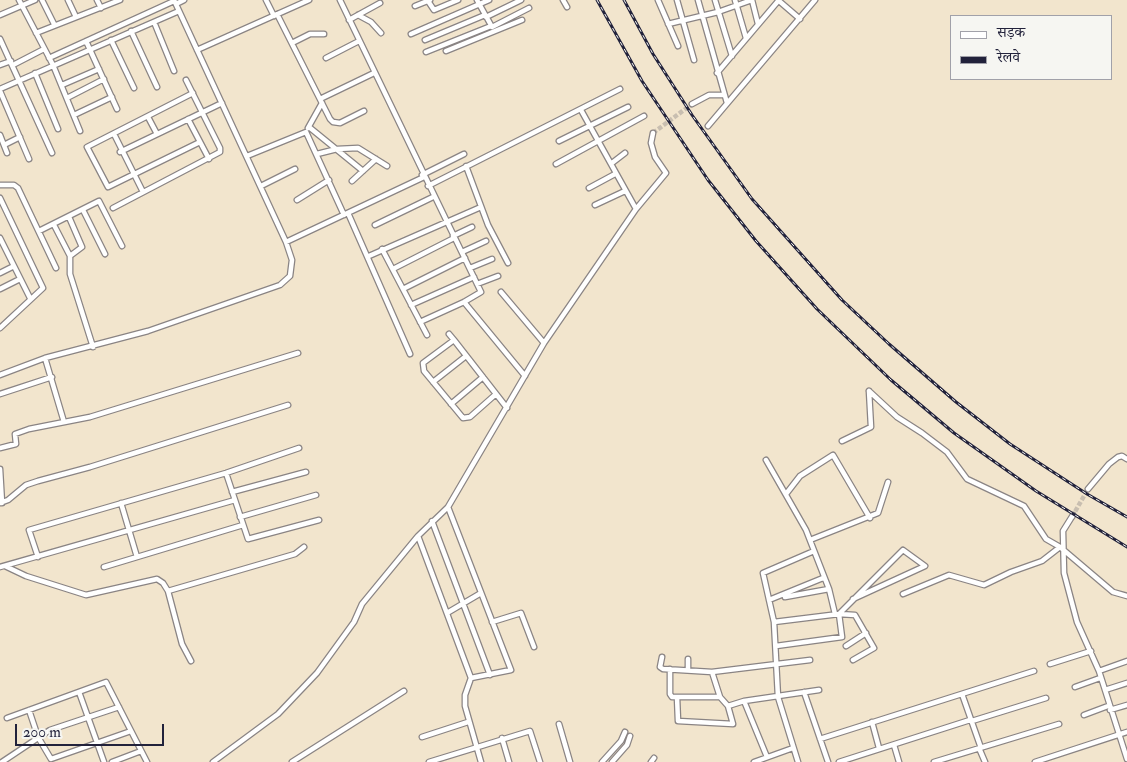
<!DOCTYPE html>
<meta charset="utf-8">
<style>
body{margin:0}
#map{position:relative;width:1127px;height:762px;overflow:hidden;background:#f2e5cd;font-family:"IM FELL Double Pica","Noto Serif Devanagari",serif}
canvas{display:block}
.legend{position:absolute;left:950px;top:15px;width:162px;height:65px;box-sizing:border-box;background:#f6f6f2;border:1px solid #a1a1a9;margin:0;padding:6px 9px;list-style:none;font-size:15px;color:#22223b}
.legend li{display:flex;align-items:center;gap:10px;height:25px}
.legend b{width:25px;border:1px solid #a1a1a9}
.scale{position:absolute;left:15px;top:724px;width:149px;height:22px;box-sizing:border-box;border:2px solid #22223b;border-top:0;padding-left:6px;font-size:15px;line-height:18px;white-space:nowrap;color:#22223b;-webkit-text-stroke:4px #f6f6f2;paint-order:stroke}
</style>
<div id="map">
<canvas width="1127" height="762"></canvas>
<ul class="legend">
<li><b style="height:6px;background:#fff"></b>सड़क</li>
<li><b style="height:6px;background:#22223b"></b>रेलवे</li>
</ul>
<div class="scale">200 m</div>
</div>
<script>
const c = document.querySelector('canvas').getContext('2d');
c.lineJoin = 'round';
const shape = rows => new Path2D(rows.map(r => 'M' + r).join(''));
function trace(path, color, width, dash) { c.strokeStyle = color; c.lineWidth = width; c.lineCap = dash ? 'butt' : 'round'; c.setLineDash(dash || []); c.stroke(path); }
const minorTunnel = shape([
 [653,133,692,104],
 [1072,517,1088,489]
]);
const minor = shape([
 [19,0,53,65,80,131],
 [42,0,54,24],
 [68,0,76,17],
 [97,0,101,8],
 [266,0,274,16],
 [340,0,481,292,464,302,420,322],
 [477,0,492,27],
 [563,0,567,7],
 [658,0,678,46],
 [677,0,694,60],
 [698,0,727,103],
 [715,0,732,56],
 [735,0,746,38],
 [752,0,758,24],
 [778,0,800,19],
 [428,1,434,10,458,0],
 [176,4,184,0],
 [415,6,430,0],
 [277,14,330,119,333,122,340,123,364,111],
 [0,15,35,0],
 [358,15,371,22,381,33],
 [486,17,521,0],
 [349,20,380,3],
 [154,22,174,71],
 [668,24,718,12,752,0],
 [492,27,529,8],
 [131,31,157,87],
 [36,33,120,0],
 [411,34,489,0],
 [0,39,52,153],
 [111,40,134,88],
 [425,40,485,15],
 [86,41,117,109],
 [292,43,310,34,324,34],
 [197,50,309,0],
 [446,51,522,20],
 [426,52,491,26],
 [49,58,174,1],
 [326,58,359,41],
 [0,65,11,61],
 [13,65,44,49],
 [35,73,58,129],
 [717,73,779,0],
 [62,85,99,69],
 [0,89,179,11],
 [0,91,29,159],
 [193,93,87,147,108,187,200,142],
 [67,98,104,79],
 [320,99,374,73],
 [692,104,709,95,724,95],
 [581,110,636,209],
 [74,115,112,97],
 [148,117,157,134],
 [188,119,209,159],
 [708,126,815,0],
 [309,127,363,171],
 [308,128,322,103],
 [114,134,143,192],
 [0,135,7,153],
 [559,141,628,107],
 [4,145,20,137],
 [120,152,222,103],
 [317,154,337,149,358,148,387,166],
 [247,156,306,132,344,215],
 [612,163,625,153],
 [556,164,644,116],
 [466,166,488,225,508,263],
 [422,175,464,154],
 [352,181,376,159],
 [0,185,14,185,18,188,56,268],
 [261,186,295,169],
 [428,186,620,89],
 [589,188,615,174],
 [0,198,43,288,0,328],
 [297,200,329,180],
 [595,205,625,191],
 [113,208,220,152,220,148,186,80],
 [83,210,105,254],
 [348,213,410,354],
 [69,217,82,247,70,256],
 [54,225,70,256,70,274,93,347],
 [375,225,433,197],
 [39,231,99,201,122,246],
 [453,236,472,227],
 [0,238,30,298],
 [286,242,424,177],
 [382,249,427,335],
 [462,252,486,241],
 [369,256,481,207],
 [470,268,492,259],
 [393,269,454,238],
 [0,273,14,266],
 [477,284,498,276],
 [0,289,20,279],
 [403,289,465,258],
 [501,292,544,343],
 [464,302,525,376],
 [411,305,474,277],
 [449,334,454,340],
 [45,358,64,422],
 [0,375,45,358,148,331,280,285,290,276,292,260,286,242,174,0],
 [433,382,466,356],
 [869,391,897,417,922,433,947,452,967,479,1024,506,1046,539,1060,547,1113,592,1127,596],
 [0,394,52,377],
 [496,394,470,417,463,418,424,371,423,363,454,340,507,408],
 [451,404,483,377],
 [842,441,871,427,869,391],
 [0,448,16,444,15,434,29,429,90,417,298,353],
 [766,460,806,530,829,589,835,614],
 [0,469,2,503],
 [226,473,248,539,319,520],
 [1088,489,1109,464,1118,457,1122,456,1127,459],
 [232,492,306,472],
 [786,494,800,476,833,455,870,518],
 [0,503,8,500,26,485,38,481,90,467,288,405],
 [121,503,137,557],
 [448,507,511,670,471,678],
 [240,517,316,495],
 [1072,517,1073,515,1063,531,1064,573,1077,622,1099,671,1127,759],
 [432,521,490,675],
 [418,536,471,678,465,695,465,706,481,762],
 [810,540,878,513,888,482],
 [38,557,29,530,226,473,299,448],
 [5,566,26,576,86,595,157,579,163,583,168,591,182,644,191,661],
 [0,567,235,500],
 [104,567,243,525],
 [168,591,295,554,304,547],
 [903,594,949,575,984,585,1011,572,1042,561,1060,547],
 [785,597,829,589],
 [769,600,823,578],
 [447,613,481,593],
 [492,622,521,613,534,647],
 [774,622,839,614,855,615,874,648,853,660],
 [776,646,842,637,839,614,903,550,925,566,853,599],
 [846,646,866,633],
 [662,657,660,667,663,669,712,672,810,660],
 [1050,664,1091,651],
 [670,669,670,694,672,697,720,697],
 [688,670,688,659],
 [1099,671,1127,661],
 [1075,687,1100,678],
 [1105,690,1127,683],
 [79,692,104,762],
 [804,692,828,762],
 [962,694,981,748],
 [677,697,678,721,733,724,728,706,720,697,712,672],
 [744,701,767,757],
 [728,706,744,701,819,690],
 [29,710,38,737,51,759,131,731],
 [1110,710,1127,705],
 [1084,715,1108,706],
 [7,718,106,682,147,762],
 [972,721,1046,698],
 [872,722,879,748],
 [559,724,570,762],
 [422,737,468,722],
 [502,738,509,762],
 [820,739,1034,671],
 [894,745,899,762],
 [979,748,985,762],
 [2,762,50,730,119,707],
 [112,762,141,751],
 [213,762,278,714,317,673,354,622,362,604,418,536,448,507,544,343,636,209,666,173,655,157,651,143,653,133],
 [292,762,404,691],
 [429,762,530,731,540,762],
 [602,762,621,741,625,732],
 [612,762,627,745,630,736],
 [651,762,654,758],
 [754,762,793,748],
 [798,762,778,697,774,622,763,573,814,551],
 [839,762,970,720],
 [934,762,1059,724],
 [1035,762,1127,732]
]);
const rail = shape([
 [597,0,642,81,708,180,756,241,817,309,891,380,954,433,1036,491,1127,547],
 [624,0,653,54,692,115,752,199,842,300,889,344,956,402,1010,444,1087,494,1127,517]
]);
trace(minorTunnel, '#c8beb0', 4.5, [4.5, 2]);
trace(minor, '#8a8484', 7);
trace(minor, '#fff', 4.5);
trace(rail, '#22223b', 3);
trace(rail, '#f6f6f2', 1, [4]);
</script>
